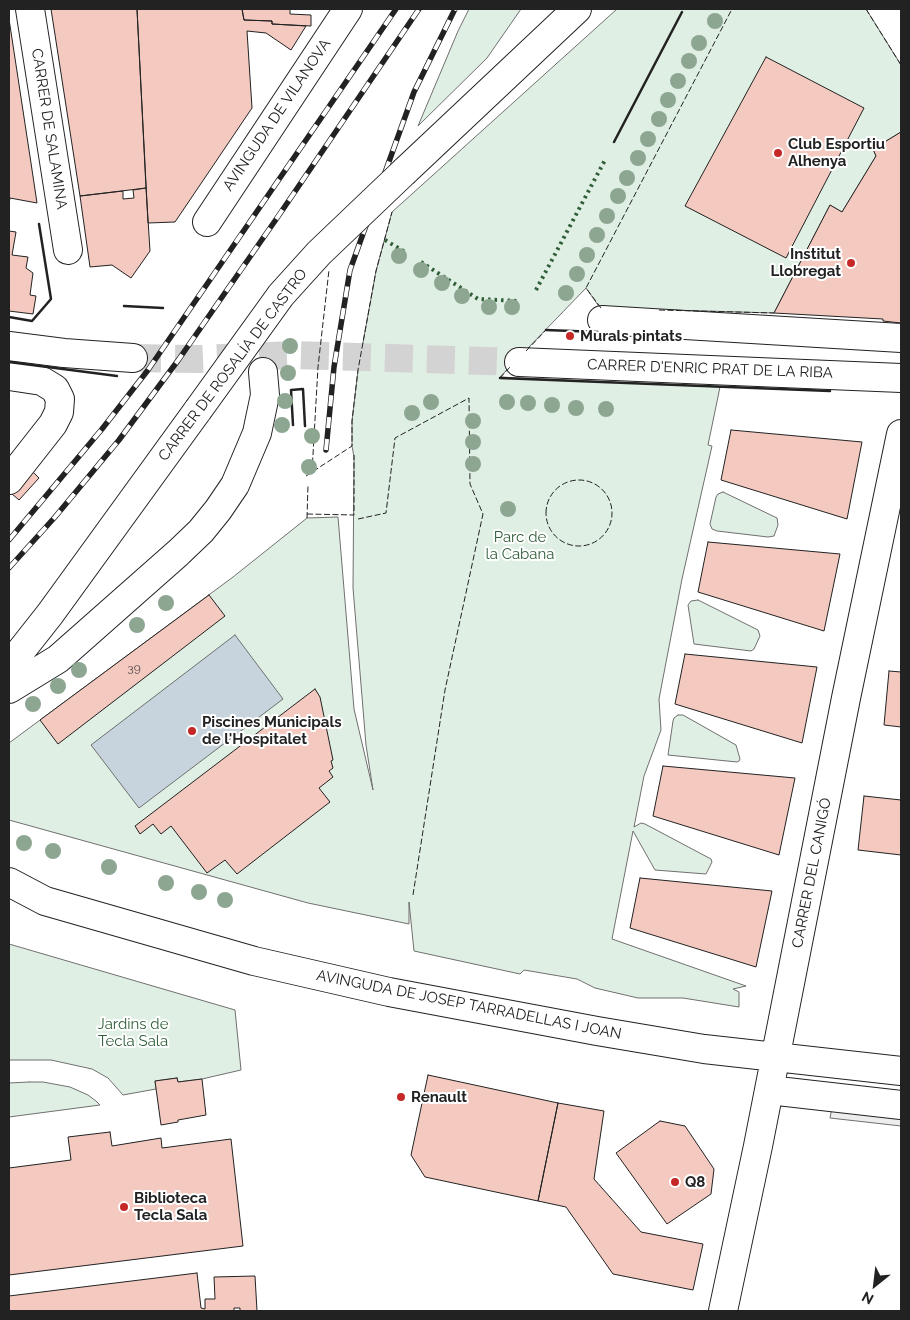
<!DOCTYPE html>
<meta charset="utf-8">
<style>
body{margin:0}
#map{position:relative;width:910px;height:1320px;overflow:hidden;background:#fff;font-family:Raleway,sans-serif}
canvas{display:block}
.frame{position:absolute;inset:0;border:10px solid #222;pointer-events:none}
.north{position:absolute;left:850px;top:1260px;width:50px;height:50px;-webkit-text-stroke:4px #fff;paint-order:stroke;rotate:209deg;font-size:14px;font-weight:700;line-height:20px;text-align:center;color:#222}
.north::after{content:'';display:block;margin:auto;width:18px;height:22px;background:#222;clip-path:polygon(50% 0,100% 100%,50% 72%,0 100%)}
</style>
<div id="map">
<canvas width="910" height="1320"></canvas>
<div class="frame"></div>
<div class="north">N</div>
</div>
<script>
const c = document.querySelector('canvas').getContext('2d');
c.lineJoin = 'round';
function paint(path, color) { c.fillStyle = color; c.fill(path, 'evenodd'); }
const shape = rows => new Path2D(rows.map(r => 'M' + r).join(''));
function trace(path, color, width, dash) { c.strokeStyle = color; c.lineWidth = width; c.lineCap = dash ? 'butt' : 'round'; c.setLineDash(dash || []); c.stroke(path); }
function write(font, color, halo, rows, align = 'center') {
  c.font = font + ' Raleway,sans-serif'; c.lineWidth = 4; c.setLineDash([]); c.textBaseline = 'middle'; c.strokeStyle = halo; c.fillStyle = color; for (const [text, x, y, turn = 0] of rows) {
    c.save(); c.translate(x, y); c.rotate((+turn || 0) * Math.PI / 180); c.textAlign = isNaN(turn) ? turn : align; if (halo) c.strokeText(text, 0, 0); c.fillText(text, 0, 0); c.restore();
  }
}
const green = shape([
 [469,9,521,9,487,58,418,126,458,31,469,9],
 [617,9,866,9,901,65,901,132,873,149,876,156,842,212,830,205,774,313,600,308,586,288,500,377,720,387,708,445,712,446,682,579,659,699,661,730,644,776,634,827,641,823,645,824,711,859,712,862,706,874,655,870,633,831,612,939,746,986,733,989,739,992,739,1007,683,998,638,998,595,988,577,979,524,970,520,974,414,951,409,902,409,924,308,903,9,820,9,743,233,577,307,518,338,517,354,709,373,790,366,745,353,588,354,457,352,446,352,421,358,370,376,271,392,212,617,9],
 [723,492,777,518,778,525,774,536,768,537,717,531,712,529,710,524,716,497,718,494,723,492],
 [698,600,758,630,760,636,754,649,751,651,694,644,688,605,691,601,698,600],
 [678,715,683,715,736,745,740,759,739,761,737,762,668,755,673,721,674,718,678,715],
 [9,944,235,1010,241,1070,202,1079,178,1082,177,1078,155,1081,156,1089,123,1095,108,1078,92,1069,51,1060,9,1060,9,944],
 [29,1082,43,1082,70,1087,88,1095,96,1101,100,1105,9,1117,9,1083,29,1082]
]);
const parking = shape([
 [835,1091,901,1098,901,1126,830,1118,835,1091]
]);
const water = shape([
 [235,635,283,699,139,808,91,745,235,635]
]);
const building = shape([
 [51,9,137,9,146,188,80,196,51,9],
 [137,9,242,9,244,20,272,21,272,24,306,26,291,50,266,33,247,31,252,108,175,222,148,223,137,9],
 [242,9,290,9,290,14,311,15,311,26,272,24,272,21,244,20,242,9],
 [9,19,31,163,37,203,10,198,9,204,9,19],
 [766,57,864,108,786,258,685,206,766,57],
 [901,132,901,323,883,321,883,319,774,313,830,205,842,212,876,156,873,149,901,132],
 [146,188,150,251,131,278,112,265,90,267,80,196,123,191,123,199,134,198,133,190,146,188],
 [9,231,16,232,12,255,28,257,26,268,33,273,30,295,36,296,33,314,9,311,9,231],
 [731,430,862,442,847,519,721,480,731,430],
 [32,471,39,478,19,500,12,494,32,471],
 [708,542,840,554,824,631,698,592,708,542],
 [209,595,225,616,58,744,40,720,209,595],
 [685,654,817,667,802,743,675,704,685,654],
 [889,671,901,672,901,727,884,725,889,671],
 [315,689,320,697,333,760,331,761,333,768,329,771,333,777,319,788,330,802,237,874,225,860,207,873,171,826,161,834,153,824,140,834,135,826,315,689],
 [663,766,795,778,779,855,653,816,663,766],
 [864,796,901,800,901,855,858,850,864,796],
 [640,878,772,891,756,967,630,928,640,878],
 [428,1075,558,1103,538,1201,425,1177,411,1155,428,1075],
 [177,1078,178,1082,202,1079,206,1115,178,1120,178,1122,161,1125,155,1081,177,1078],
 [558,1103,604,1111,594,1179,641,1232,703,1244,693,1290,613,1274,566,1207,538,1201,558,1103],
 [660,1121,685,1126,714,1169,711,1194,667,1224,616,1153,660,1121],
 [110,1132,112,1146,161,1138,162,1148,231,1139,243,1246,9,1275,9,1168,71,1160,68,1137,110,1132],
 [197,1273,201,1308,205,1309,205,1299,215,1299,214,1277,255,1276,257,1311,240,1311,240,1308,234,1308,234,1311,9,1311,9,1296,197,1273]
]);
const minorTunnel = shape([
 [133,358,200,359,295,355,519,362]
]);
const minor = shape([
 [30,9,68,250],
 [405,171,577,9],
 [207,222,348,9],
 [602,320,901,338],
 [9,346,64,353,133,358],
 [519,362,901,378],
 [9,376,42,381,55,389,60,399,59,412,53,424,9,480],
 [9,666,50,614,198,410],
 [9,689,58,659,178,553,201,531,218,510,235,485,257,433,265,395,263,372],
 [9,882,45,901,254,961,389,992,597,1031,704,1049,901,1071],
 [769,1090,901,1105],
 [723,1311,758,1146,846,698,901,434]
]);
const rail = shape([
 [326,450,334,367,350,270,414,92,455,9],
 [9,540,102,429,148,370,396,9],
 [9,568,55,517,119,440,179,359,277,218,419,9]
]);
const minorBridge = shape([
 [198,410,281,295,319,253,405,171]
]);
const hedge = shape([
 [385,240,405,252],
 [421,262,478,299,519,301],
 [536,290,605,160]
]);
const fence = shape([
 [866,9,901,65],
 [601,308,586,288,732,9],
 [659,310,774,313],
 [526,351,546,330],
 [500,378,510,367],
 [312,472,318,367,329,270],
 [306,476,352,446,352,421,358,370,376,271,392,212],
 '546 513a33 33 0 1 1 66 0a33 33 0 1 1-66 0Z',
 [307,514,354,515,354,455],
 [307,518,308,485],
 [358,519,386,513,395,438,469,398,470,484,483,514,445,690,413,895]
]);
const wall = shape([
 [614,142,682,12],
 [124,306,163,308],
 [9,317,32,321,51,299,39,224],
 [546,330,598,332],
 [9,362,117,376],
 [500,378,830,391],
 [293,425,291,390,303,389,305,426]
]);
const trees = [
 [715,21],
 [699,43],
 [689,61],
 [678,81],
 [668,100],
 [659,119],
 [648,139],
 [638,158],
 [627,178],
 [618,196],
 [607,216],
 [597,235],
 [587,255],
 [399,256],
 [421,270],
 [577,274],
 [442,283],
 [566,293],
 [462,296],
 [489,307],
 [512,307],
 [290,346],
 [288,373],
 [285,401],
 [431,402],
 [507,402],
 [528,403],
 [552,405],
 [576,408],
 [606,409],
 [412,413],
 [473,421],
 [282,425],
 [312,436],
 [473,442],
 [473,464],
 [309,467],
 [508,509],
 [166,603],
 [137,625],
 [79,670],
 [58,686],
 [33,704],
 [24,843],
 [53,851],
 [109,867],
 [166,883],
 [199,892],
 [225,900]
];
const markers = [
 [778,153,5,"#c62828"],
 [851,263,5,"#c62828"],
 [570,336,5,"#c62828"],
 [192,731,5,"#c62828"],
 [401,1097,5,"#c62828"],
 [675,1182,5,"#c62828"],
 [124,1207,5,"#c62828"]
];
const numberNames = [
 ["39",134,668]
];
const streetNames = [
 ["AVINGUDA DE VILANOVA",277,115,-56],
 ["CARRER DE SALAMINA",49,129,81],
 ["CARRER DE ROSALÍA DE CASTRO",233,365,-53],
 ["CARRER D'ENRIC PRAT DE LA RIBA",710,369,2],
 ["CARRER DEL CANIGÓ",812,873,-79],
 ["AVINGUDA DE JOSEP TARRADELLAS I JOAN",469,1005,11]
];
const poiNames = [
 ["Club Esportiu",788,144],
 ["Alhenya",788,161],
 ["Institut",841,254,"right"],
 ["Llobregat",841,271,"right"],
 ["Murals pintats",580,336],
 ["Piscines Municipals",202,722],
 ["de l'Hospitalet",202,739],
 ["Renault",411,1097],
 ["Q8",685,1182],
 ["Biblioteca",134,1198],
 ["Tecla Sala",134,1215]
];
const parkNames = [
 ["Parc de",520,537],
 ["la Cabana",520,554],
 ["Jardins de",133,1024],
 ["Tecla Sala",133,1041]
];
paint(green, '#e0efe3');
trace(green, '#6f6f6f', 1);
paint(parking, '#ededed');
trace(parking, '#6f6f6f', 1);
paint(water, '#c7d3dd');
trace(water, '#6f6f6f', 1);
paint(building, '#f3c9c0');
trace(building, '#222', 1);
trace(minorTunnel, '#d3d3d3', 28, [28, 14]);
trace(minor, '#222', 30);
trace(minor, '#fff', 28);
trace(rail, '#222', 5.5);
trace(rail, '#fff', 4, [11]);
trace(minorBridge, '#222', 30, []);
trace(minorBridge, '#fff', 28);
trace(hedge, '#2f5e38', 4, [2.5, 4]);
trace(fence, '#222', 1, [6, 2.5]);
trace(wall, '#222', 2.5);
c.fillStyle = '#8da692';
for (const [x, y] of trees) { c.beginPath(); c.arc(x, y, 8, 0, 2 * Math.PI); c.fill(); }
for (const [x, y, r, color] of markers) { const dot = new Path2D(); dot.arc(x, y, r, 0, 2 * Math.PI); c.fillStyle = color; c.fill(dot); trace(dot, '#fff', 2); }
write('12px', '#564c4a', null, numberNames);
write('15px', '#222', '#fff', streetNames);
write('bold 15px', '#222', '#fff', poiNames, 'left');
write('15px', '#2f5e38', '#fff', parkNames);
</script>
